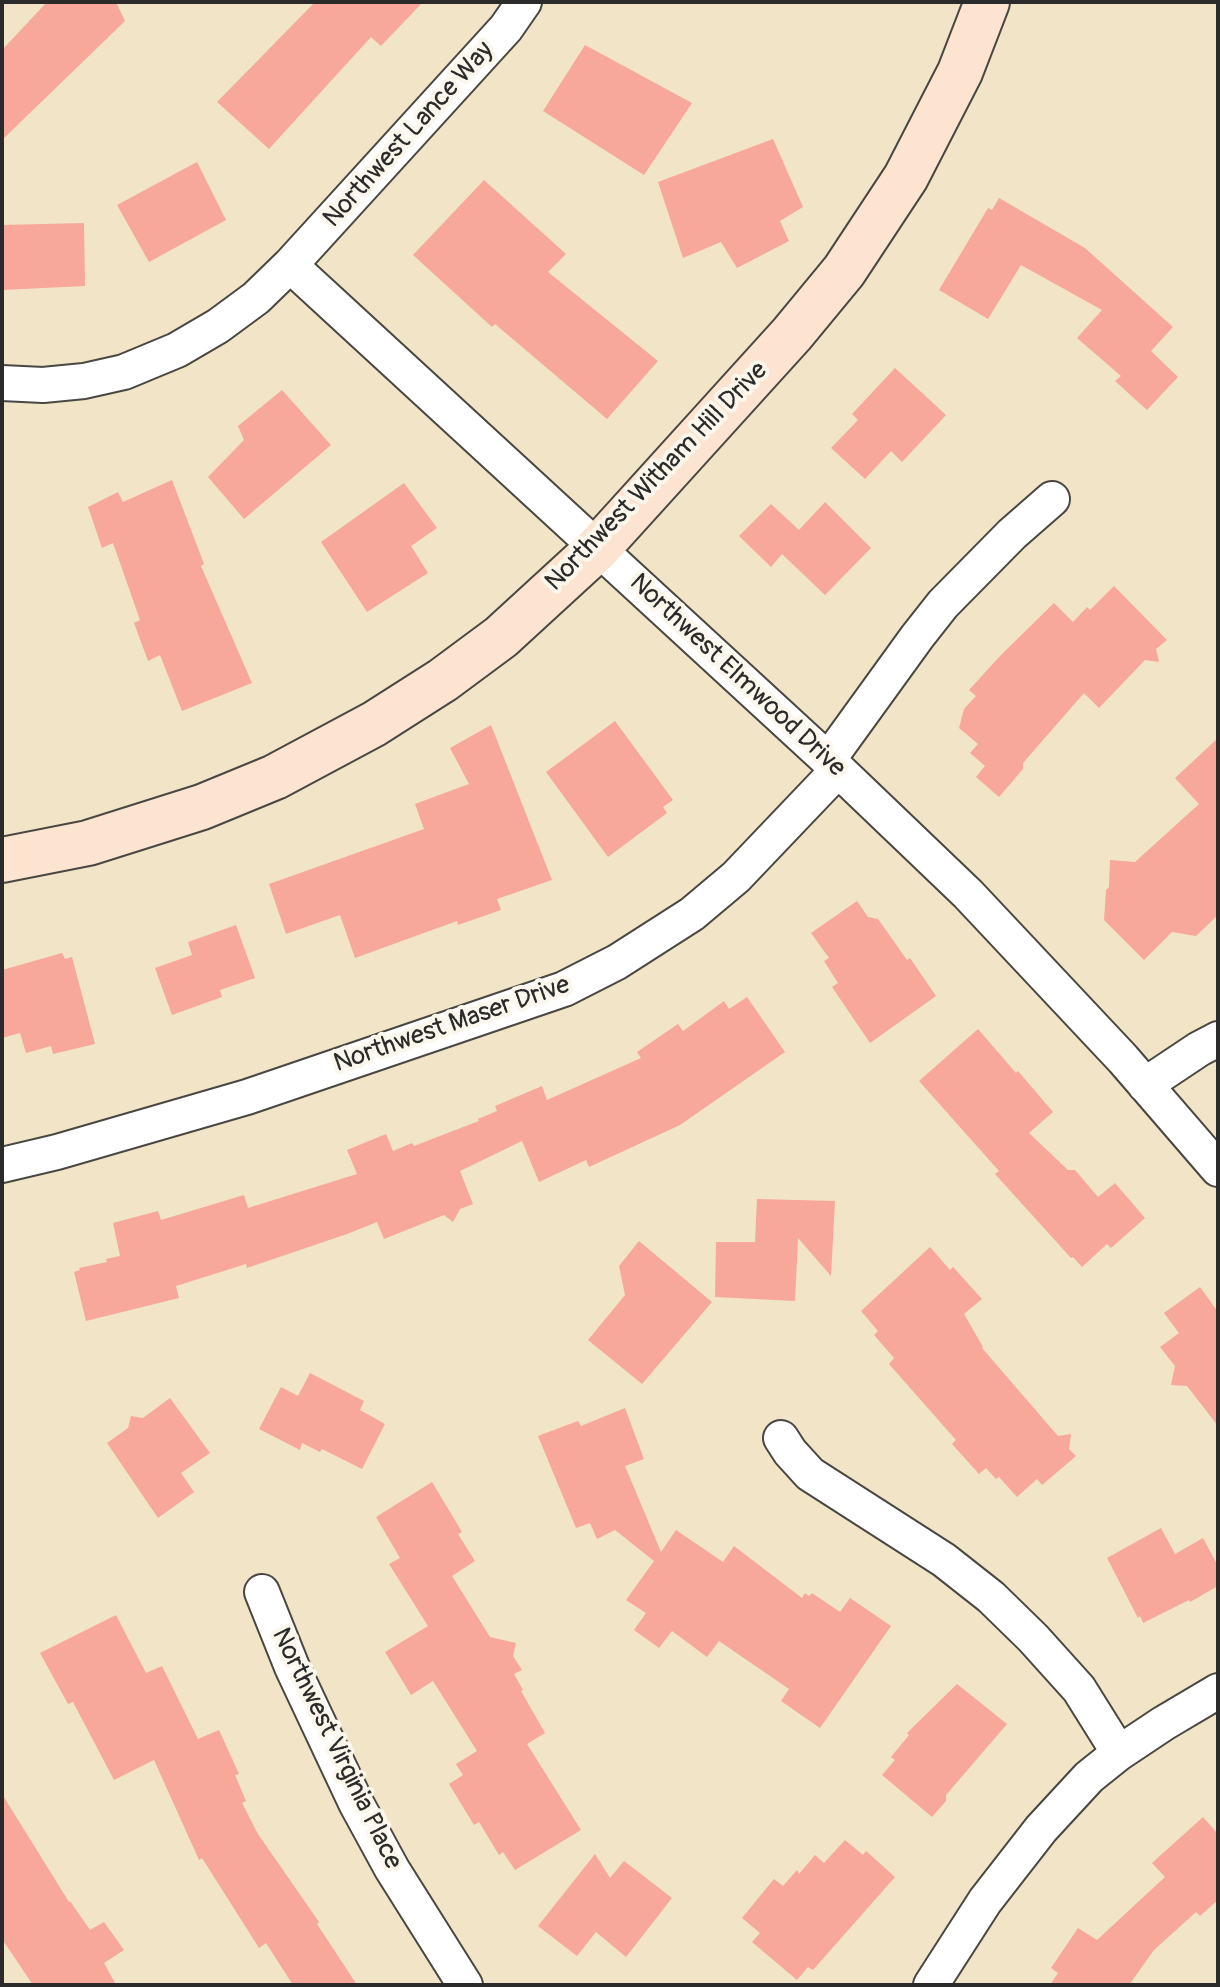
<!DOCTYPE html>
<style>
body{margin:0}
#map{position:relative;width:1220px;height:1987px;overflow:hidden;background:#f1e4c7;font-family:Pangolin,sans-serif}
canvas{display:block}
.frame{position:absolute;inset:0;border:4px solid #2b2b2b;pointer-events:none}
</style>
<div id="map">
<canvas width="1220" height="1987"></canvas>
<div class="frame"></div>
</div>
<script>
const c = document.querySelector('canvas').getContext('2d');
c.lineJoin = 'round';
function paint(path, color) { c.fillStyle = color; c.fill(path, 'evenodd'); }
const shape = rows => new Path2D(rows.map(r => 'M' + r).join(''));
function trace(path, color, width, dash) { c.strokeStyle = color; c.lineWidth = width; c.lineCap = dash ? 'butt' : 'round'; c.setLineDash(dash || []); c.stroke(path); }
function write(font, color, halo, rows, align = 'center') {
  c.font = font + ' Pangolin,sans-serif'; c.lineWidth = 8; c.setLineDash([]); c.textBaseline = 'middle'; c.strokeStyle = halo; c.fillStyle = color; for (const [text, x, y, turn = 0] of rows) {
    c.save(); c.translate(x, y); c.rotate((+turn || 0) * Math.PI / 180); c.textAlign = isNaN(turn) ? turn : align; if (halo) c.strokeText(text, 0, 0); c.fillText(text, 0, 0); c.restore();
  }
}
const building = shape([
 [47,2,116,2,125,21,2,140,2,50],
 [315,2,423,2,381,46,371,37,269,149,217,102],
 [585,45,692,103,644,175,543,111],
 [773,139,803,207,780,221,789,241,737,268,721,242,683,258,658,182],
 [197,162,226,220,149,262,117,205],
 [484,180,566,254,548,272,658,361,607,419,495,324,492,327,413,255],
 [999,198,1085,248,1173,327,1151,351,1178,377,1147,410,1115,381,1121,376,1077,338,1102,310,1021,265,988,319,939,290,988,208,992,210],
 [84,223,85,286,2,290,2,225],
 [895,368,946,415,902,462,891,451,865,479,831,448,858,420,852,414],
 [282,390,331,445,244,519,208,477,244,440,238,426],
 [172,480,204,564,201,566,252,683,182,711,160,655,148,661,134,623,140,620,113,543,102,548,88,507,118,492,123,502],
 [404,483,437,528,411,546,428,573,367,612,321,542],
 [825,502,871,548,825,595,782,554,771,567,739,536,771,504,799,530],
 [1114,586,1167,640,1156,649,1159,662,1145,660,1099,708,1084,693,1023,763,1023,769,999,797,976,777,985,766,970,753,978,744,959,728,964,709,976,696,969,690,1000,656,1054,603,1073,622,1087,607,1090,610],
 [615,721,673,800,663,807,667,813,608,857,546,772],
 [491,725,552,880,497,899,501,910,458,925,457,921,355,958,340,915,286,934,269,884,424,829,415,804,469,784,450,748],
 [1218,738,1218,915,1196,936,1172,932,1144,960,1104,920,1106,890,1109,887,1110,860,1135,862,1199,804,1175,778],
 [857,901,868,917,878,919,907,960,910,958,936,996,870,1043,832,987,838,983,824,961,829,958,811,933],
 [236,925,255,978,220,990,222,997,172,1015,155,968,192,955,188,942],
 [62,953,65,959,72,957,95,1044,53,1054,51,1046,26,1053,20,1033,2,1038,2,970],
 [747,997,785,1052,680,1125,589,1167,586,1160,539,1182,522,1141,460,1171,473,1204,460,1209,453,1222,444,1215,384,1239,377,1222,347,1234,247,1268,246,1264,176,1286,179,1298,86,1321,74,1272,80,1270,79,1268,107,1262,106,1259,120,1256,113,1223,158,1211,161,1220,244,1195,248,1208,357,1174,347,1150,386,1134,393,1151,412,1143,414,1146,479,1121,478,1119,497,1111,495,1106,542,1086,547,1100,641,1058,637,1052,678,1024,683,1031,724,1001,729,1009],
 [978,1029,1016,1073,1018,1071,1053,1112,1029,1133,1068,1170,1075,1170,1098,1197,1115,1183,1145,1218,1111,1248,1107,1244,1082,1267,1073,1257,1071,1258,995,1174,999,1171,919,1081],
 [757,1199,835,1201,831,1276,798,1238,795,1301,715,1297,716,1242,755,1242],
 [639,1241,712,1302,642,1384,588,1340,625,1295,619,1266],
 [930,1247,950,1270,953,1267,982,1299,964,1314,983,1347,982,1348,1058,1436,1071,1434,1069,1449,1076,1456,1042,1485,1037,1479,1017,1497,999,1477,996,1479,986,1468,979,1474,952,1444,956,1440,889,1364,894,1358,874,1335,878,1331,861,1311],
 [1200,1287,1218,1312,1218,1426,1187,1386,1171,1385,1175,1366,1160,1347,1179,1333,1164,1313],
 [310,1373,364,1401,360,1410,385,1424,362,1469,322,1449,320,1452,302,1443,300,1450,259,1429,281,1387,298,1396],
 [170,1398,210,1453,181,1473,194,1492,158,1518,107,1443,128,1428,131,1416,143,1418],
 [625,1408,644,1459,625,1466,661,1552,676,1530,723,1562,734,1546,802,1598,805,1593,809,1596,812,1593,840,1612,850,1598,891,1626,820,1728,781,1701,789,1689,719,1641,707,1657,672,1631,659,1648,634,1630,646,1613,626,1600,654,1561,615,1530,597,1539,590,1523,576,1528,538,1436,578,1421,581,1426],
 [432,1482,462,1532,458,1534,475,1561,452,1576,490,1637,516,1643,513,1656,522,1670,514,1674,523,1690,521,1691,545,1733,527,1744,581,1830,515,1870,503,1852,499,1855,479,1822,474,1825,449,1784,463,1775,456,1764,477,1751,433,1681,411,1695,385,1652,428,1626,389,1564,400,1558,376,1517],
 [1161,1528,1175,1554,1203,1538,1218,1566,1218,1586,1190,1602,1189,1600,1143,1623,1140,1616,1138,1618,1107,1558],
 [116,1615,146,1673,162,1666,198,1739,219,1730,239,1774,235,1775,246,1801,242,1803,258,1834,319,1922,317,1924,357,1985,293,1985,266,1943,259,1948,202,1858,199,1860,154,1760,114,1780,73,1702,68,1704,40,1653],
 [957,1684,1007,1724,946,1795,946,1801,932,1817,882,1775,895,1760,891,1757,909,1735,907,1733],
 [2,1794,69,1902,70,1901,90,1930,104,1922,124,1950,104,1963,116,1985,33,1985,2,1939],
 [1203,1817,1218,1834,1218,1900,1200,1916,1196,1912,1154,1950,1129,1985,1050,1985,1058,1973,1051,1968,1078,1928,1097,1940,1165,1877,1152,1863],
 [845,1840,863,1855,866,1851,895,1877,813,1970,808,1967,797,1980,752,1942,760,1933,742,1918,774,1879,783,1886,797,1870,799,1874,815,1855,824,1863],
 [595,1854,610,1878,624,1861,672,1898,626,1957,596,1932,577,1956,538,1926]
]);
const street = shape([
 [290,265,828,760,968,894,1123,1059,1218,1169],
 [2,383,43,385,84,381,124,372,177,350,218,326,256,298,290,265,506,28,524,2],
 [828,760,917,637,943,604,1012,534,1052,499],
 [1145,1085,1199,1049,1218,1039],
 [2,1165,57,1152,247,1097,564,989,617,962,692,914,736,877,838,770],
 [781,1438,790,1452,810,1474,944,1560,991,1597,1033,1638,1079,1689,1119,1753],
 [262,1592,292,1667,356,1803,392,1869,465,1985],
 [931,1985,985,1901,1041,1829,1089,1777,1119,1753,1164,1723,1218,1691]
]);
const secondary = shape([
 [2,860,88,843,202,807,275,777,374,724,443,680,501,637,598,548,792,334,844,271,906,177,960,72,987,2]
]);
const streetNames = [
 ["Northwest Lance Way",409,135,-48],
 ["Northwest Witham Hill Drive",657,477,-46],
 ["Northwest Elmwood Drive",737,676,43],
 ["Northwest Maser Drive",452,1025,-19],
 ["Northwest Virginia Place",336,1749,64]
];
paint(building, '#f7a89a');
trace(street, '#494742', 38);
trace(secondary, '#494742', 48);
trace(street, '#fff', 34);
trace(secondary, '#fde4d0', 44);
write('26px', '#2b2b2b', '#fbf7ec', streetNames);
</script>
